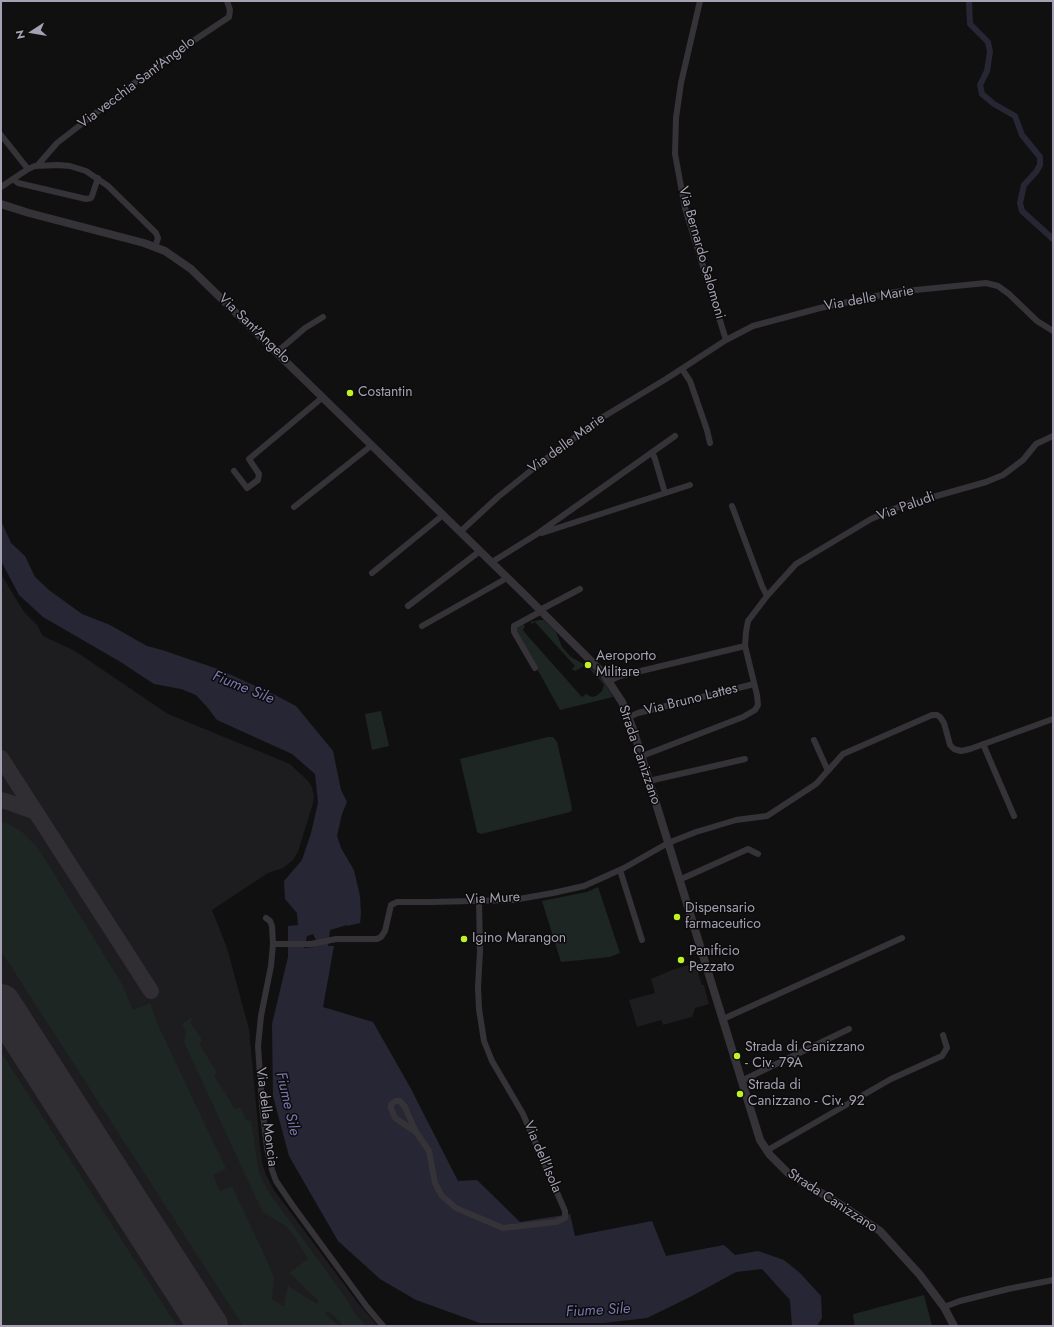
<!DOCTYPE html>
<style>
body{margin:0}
#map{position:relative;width:1054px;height:1327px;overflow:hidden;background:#111011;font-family:Jost,sans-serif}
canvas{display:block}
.frame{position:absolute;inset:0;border:2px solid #a6a1b2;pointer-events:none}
.north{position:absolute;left:12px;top:12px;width:40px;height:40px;-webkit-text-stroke:3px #0c0b0c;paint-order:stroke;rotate:258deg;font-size:11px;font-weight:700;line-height:16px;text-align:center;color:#a6a1b2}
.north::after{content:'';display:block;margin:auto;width:14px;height:18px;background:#a6a1b2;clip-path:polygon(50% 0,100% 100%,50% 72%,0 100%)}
</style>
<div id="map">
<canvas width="1054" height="1327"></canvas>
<div class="frame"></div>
<div class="north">N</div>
</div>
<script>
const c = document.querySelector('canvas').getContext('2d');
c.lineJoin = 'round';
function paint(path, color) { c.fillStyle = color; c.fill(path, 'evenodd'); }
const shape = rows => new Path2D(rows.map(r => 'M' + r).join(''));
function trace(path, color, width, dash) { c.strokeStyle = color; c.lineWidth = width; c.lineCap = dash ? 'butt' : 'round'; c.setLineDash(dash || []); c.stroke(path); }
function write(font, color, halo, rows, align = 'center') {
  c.font = font + ' Jost,sans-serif'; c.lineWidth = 3; c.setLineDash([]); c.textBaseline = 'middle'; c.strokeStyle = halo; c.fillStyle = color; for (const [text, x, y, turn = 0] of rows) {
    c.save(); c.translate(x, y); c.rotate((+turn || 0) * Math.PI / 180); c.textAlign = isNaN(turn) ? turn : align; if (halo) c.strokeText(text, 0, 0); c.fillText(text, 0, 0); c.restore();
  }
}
const built = shape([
 [1,574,24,612,37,625,43,636,75,651,168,714,290,764,308,781,312,787,314,796,313,803,298,852,293,860,283,868,268,873,212,910,227,948,249,1029,260,1146,262,1162,266,1175,274,1190,358,1303,378,1326,1,1326],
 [698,962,700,971,698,973,702,985,704,985,709,1004,695,1008,692,1017,663,1025,661,1020,637,1027,629,1000,655,993,651,979,672,970]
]);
const green = shape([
 [540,620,544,620,556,632,562,647,571,657,594,670,604,682,613,697,560,710,517,633,517,628,522,624,525,626,523,630,526,634,582,697,586,694,592,697,596,696,602,691,604,685,601,681,587,666,584,666,575,671,573,670,572,669,575,666,535,622,531,624,531,622],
 [381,711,389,746,372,750,365,714],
 [548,737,553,737,557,742,571,803,572,810,570,812,481,834,477,832,460,759],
 [1,822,7,823,22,832,38,848,114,971,123,986,133,1010,150,1003,159,1027,226,1169,213,1175,220,1191,232,1186,269,1265,274,1278,272,1300,284,1306,288,1286,317,1304,319,1301,289,1273,308,1259,295,1237,286,1226,264,1213,256,1198,184,1042,186,1031,182,1024,191,1018,192,1020,190,1022,202,1040,199,1043,217,1073,214,1075,235,1109,240,1107,246,1120,251,1121,259,1172,264,1184,270,1194,345,1297,355,1314,366,1326,344,1326,333,1315,327,1311,325,1314,339,1326,243,1326,1,951],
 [598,887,620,953,610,957,561,962,542,901,587,892],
 [1,1052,177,1326,1,1326],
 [924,1295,932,1326,855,1326,853,1316,854,1314]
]);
const water = shape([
 [1,521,11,543,25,556,35,577,49,590,82,614,110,625,147,646,162,650,218,669,275,695,296,706,333,751,341,790,347,802,342,814,337,836,341,848,354,870,360,896,361,914,360,923,347,926,347,925,330,930,328,946,334,946,323,1007,373,1022,410,1087,458,1181,477,1180,520,1222,570,1214,575,1236,652,1221,666,1256,724,1245,735,1255,758,1251,784,1260,800,1273,821,1296,822,1318,817,1326,792,1326,790,1300,762,1269,736,1272,692,1296,647,1318,604,1323,480,1323,416,1300,380,1279,338,1241,289,1156,273,1096,272,1024,288,957,288,926,298,925,297,913,285,899,284,881,302,860,311,833,318,803,315,774,292,754,217,720,208,708,196,695,181,689,154,684,119,661,43,617,19,595,1,561],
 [313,934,316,940,314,947,304,948,307,936]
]);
const canal = shape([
 [969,1,970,24,988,42,990,52,987,71,980,85,982,94,994,104,1015,116,1022,135,1040,157,1040,165,1036,172,1024,185,1020,203,1022,211,1053,239]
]);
const taxiway = shape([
 [1,758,151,991],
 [1,800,8,802,36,812]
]);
const runway = shape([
 [1,1004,208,1326]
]);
const minor = shape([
 [700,1,681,83,676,118,675,154,685,208,726,340],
 [1,135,28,169],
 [37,166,57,143,163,61,229,17,230,10,227,1],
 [13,179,18,183,86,199,91,198,92,196,98,178],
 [1,187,28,169,35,166,58,165,70,166,86,171,108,186,156,233,158,238,155,247],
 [277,352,305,328,323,317],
 [682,369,690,381,707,430,710,443],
 [652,452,655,459,665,493],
 [234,471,247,488,258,480,259,474,249,459,323,397],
 [732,506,762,586,767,596],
 [294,507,372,445],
 [460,532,498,497,539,464,603,417,666,379,726,340,753,326,820,308,895,292,986,283,998,286,1009,294,1037,321,1053,331],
 [542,533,690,485],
 [492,562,537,534,675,436],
 [372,573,443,515],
 [408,606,480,551],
 [422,626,507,578],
 [535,668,514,632,514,626,538,613,540,610,580,589],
 [609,681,620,676,745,646],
 [629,717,638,713,754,684],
 [814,740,828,771],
 [983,744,1014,816],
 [642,756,743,717,755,710,758,705,757,695,745,646,746,632,748,621,767,596,796,564,871,519,901,506,986,482,1003,475,1023,460,1036,444,1053,436],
 [649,781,745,759],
 [620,870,642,940],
 [679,880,748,849,758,854],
 [266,918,270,921,272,926,273,944,271,966,261,1016,258,1046,262,1105,267,1148,272,1170,276,1181,293,1206,367,1307,383,1326],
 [273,944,311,944,336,939,377,939,381,937,385,931,391,905,397,902,431,902,513,900,553,893,584,886,624,868,668,843,696,832,736,820,767,816,816,784,843,754,932,715,937,715,940,717,944,723,950,745,954,749,961,751,970,749,1053,719],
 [723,1019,902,938],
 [741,1081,849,1029],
 [416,1132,395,1118,391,1108,391,1104,396,1101,400,1101,405,1107,416,1132,429,1151,435,1183,442,1196,456,1208,503,1228,556,1222,565,1218,565,1211,523,1114,492,1061,484,1041,479,1009,478,987,480,951,479,901],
 [766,1151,891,1079,942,1056,947,1048,943,1035],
 [944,1307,960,1301,1008,1289,1053,1280]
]);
const tertiary = shape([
 [1,204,29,213,144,243,165,251,191,269,525,595,603,673,622,702,633,729,760,1140,770,1155,788,1173,846,1208,880,1231,920,1275,944,1307,954,1326]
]);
const markers = [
 [350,393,4,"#bff326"],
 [588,665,4,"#bff326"],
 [677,917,4,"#bff326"],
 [464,939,4,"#bff326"],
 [681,960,4,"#bff326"],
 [737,1056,4,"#bff326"],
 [740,1094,4,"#bff326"]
];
const streetNames = [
 ["Via vecchia Sant'Angelo",137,83,-37],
 ["Via Bernardo Salomoni",701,253,74],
 ["Via delle Marie",869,299,-10],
 ["Via Sant'Angelo",254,329,44],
 ["Via delle Marie",567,444,-36],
 ["Via Paludi",906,507,-20],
 ["Via Bruno Lattes",691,700,-14],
 ["Strada Canizzano",639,755,71],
 ["Via Mure",493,899,-3],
 ["Via della Moncia",266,1117,83],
 ["Via dell'Isola",542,1157,67],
 ["Strada Canizzano",832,1201,33]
];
const poiNames = [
 ["Costantin",358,393],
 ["Aeroporto",596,657],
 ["Militare",596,673],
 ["Dispensario",685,909],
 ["farmaceutico",685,925],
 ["Igino Marangon",472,939],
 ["Panificio",689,952],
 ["Pezzato",689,968],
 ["Strada di Canizzano",745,1048],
 ["- Civ. 79A",745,1064],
 ["Strada di",748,1086],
 ["Canizzano - Civ. 92",748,1102]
];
const waterNames = [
 ["Fiume Sile",243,688,22],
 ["Fiume Sile",287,1104,77],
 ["Fiume Sile",598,1311,-3]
];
paint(built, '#1d1c1e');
paint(green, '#1e2623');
paint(water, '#272635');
trace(canal, '#272635', 6);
trace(taxiway, '#302e32', 16);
trace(runway, '#302e32', 40);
trace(minor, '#353338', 6);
trace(tertiary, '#353338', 8);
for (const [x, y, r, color] of markers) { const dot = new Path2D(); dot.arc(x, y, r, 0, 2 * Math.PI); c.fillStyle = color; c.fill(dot); trace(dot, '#0c0b0c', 1.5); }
write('14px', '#a6a1b2', '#0c0b0c', streetNames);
write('14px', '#a6a1b2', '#0c0b0c', poiNames, 'left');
write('italic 15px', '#7a76af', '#0c0b0c', waterNames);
</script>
